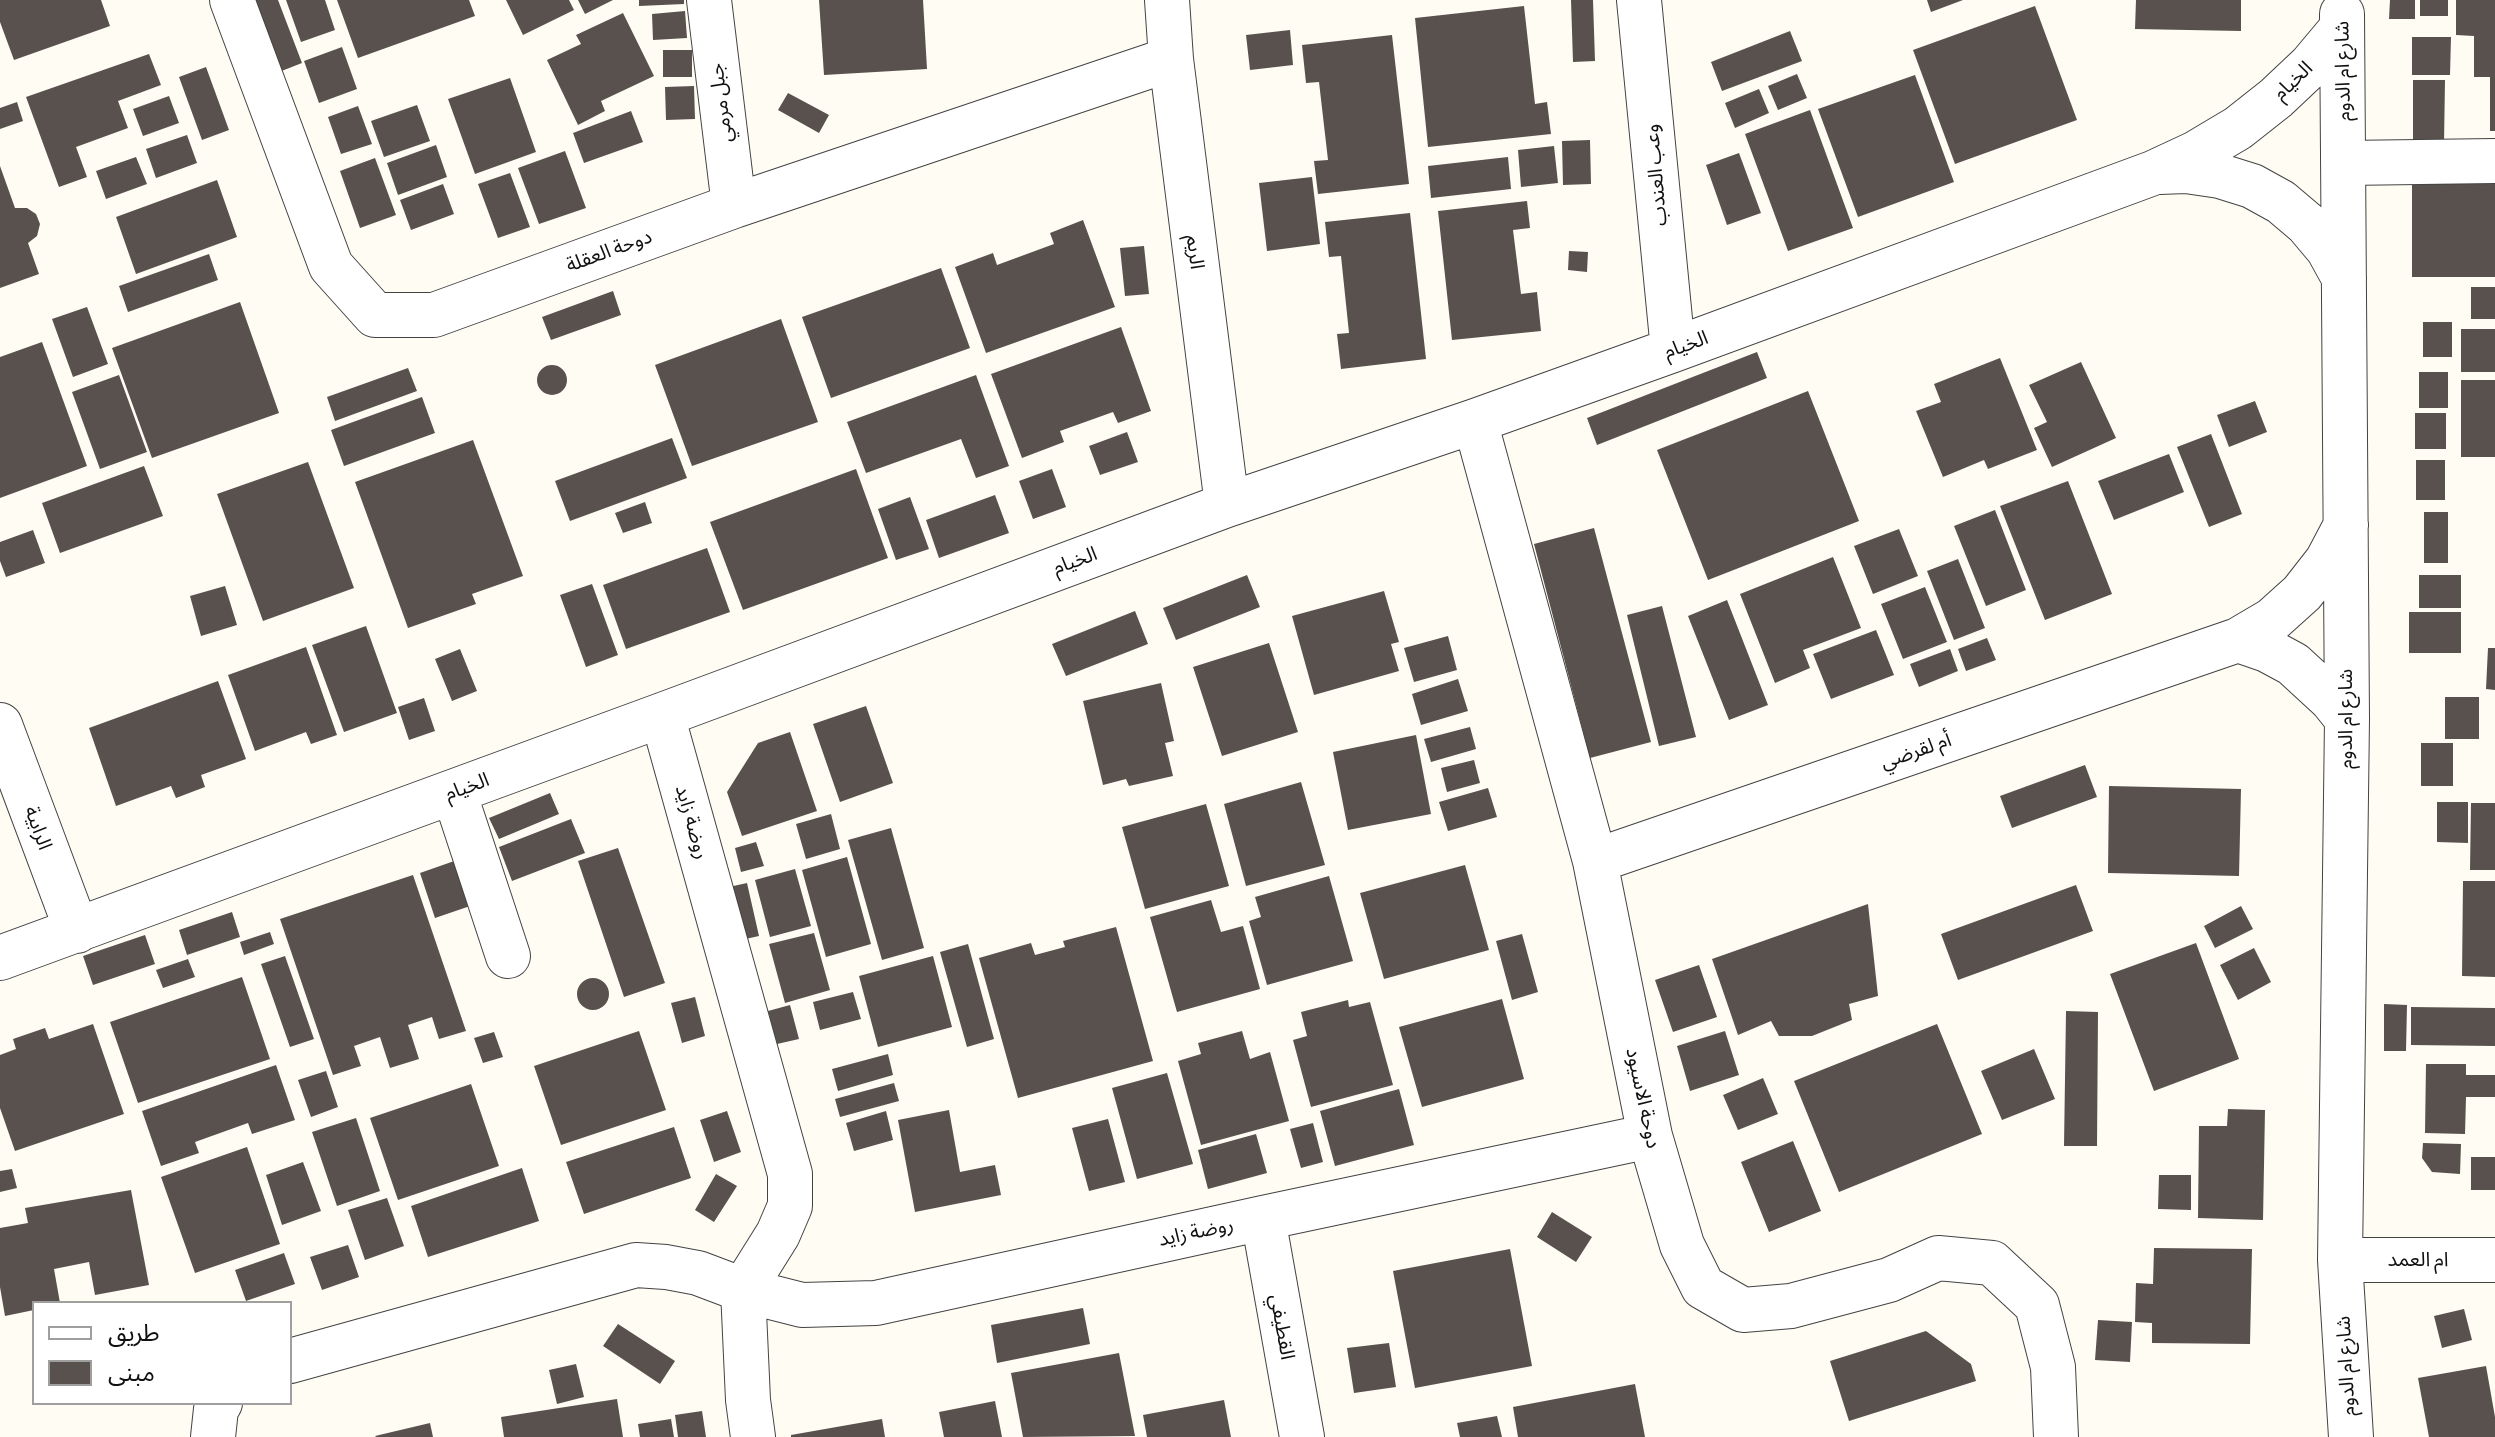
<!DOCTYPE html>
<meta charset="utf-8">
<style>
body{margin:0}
#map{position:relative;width:2495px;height:1437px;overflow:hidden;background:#fffcf4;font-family:"Crimson Pro","Noto Sans Arabic",serif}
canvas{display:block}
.legend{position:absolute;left:32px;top:1301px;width:260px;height:104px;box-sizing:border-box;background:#fff;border:2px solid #9f9f9f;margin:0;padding:10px 14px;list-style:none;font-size:24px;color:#101010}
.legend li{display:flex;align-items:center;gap:16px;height:40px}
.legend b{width:40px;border:2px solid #9f9f9f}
</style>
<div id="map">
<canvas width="2495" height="1437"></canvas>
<ul class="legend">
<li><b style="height:10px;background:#fff"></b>طريق</li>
<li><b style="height:22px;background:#59514d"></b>مبنى</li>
</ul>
</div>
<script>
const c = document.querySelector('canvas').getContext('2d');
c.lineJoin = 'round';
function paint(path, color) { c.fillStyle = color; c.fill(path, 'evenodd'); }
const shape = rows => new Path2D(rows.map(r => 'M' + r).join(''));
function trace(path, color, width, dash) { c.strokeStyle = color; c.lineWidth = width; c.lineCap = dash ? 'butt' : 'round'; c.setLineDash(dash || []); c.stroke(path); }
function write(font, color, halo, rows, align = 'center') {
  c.font = font + ' "Crimson Pro","Noto Sans Arabic",serif'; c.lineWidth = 8; c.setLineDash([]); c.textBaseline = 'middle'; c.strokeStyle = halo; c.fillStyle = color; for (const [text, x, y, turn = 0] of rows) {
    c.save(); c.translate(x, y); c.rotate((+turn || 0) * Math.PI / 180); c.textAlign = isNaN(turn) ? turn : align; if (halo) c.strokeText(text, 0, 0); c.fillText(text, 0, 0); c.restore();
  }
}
const building = shape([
 [0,0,101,0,110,26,14,60,0,22],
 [252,0,278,0,302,63,279,72],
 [286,0,325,0,335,30,301,42],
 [337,0,469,0,475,16,358,58],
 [506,0,569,0,574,10,523,35],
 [578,0,613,0,585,14],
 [639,0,684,0,684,4,639,6],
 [819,0,923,0,927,69,824,75],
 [1571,0,1593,0,1595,61,1573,62],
 [1927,0,1963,0,1931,12],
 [2136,0,2241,0,2241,31,2135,29],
 [2390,0,2415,0,2415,19,2389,19],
 [2420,0,2448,0,2448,16,2420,16],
 [2456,0,2495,0,2495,131,2490,131,2490,77,2474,77,2474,36,2456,35],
 [1524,6,1535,104,1547,102,1551,134,1428,147,1415,18],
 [2035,6,2077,120,1955,164,1913,50],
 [685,11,687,38,653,40,652,14],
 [623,13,654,76,601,101,605,111,578,125,547,60,581,44,576,35],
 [1290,30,1293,65,1250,70,1246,35],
 [1790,31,1802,61,1722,91,1711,62],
 [1392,35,1409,184,1318,194,1314,161,1328,160,1319,82,1306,83,1302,45],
 [2412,37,2451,37,2450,75,2412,75],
 [342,47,357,89,319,103,304,61],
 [663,50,692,50,692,77,663,77],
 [149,54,161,85,118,101,128,128,76,147,87,177,59,187,26,97],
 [206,67,229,130,202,140,179,77],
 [1797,74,1807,98,1778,110,1768,86],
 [1915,75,1954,182,1858,217,1818,109],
 [510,78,536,152,475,174,448,99],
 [2413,80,2445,80,2444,144,2413,143],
 [694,86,695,119,666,120,665,87],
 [1759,89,1769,113,1735,128,1725,103],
 [788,93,829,115,819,133,778,110],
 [169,96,179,123,143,136,133,109],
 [17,102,23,121,0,129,0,108],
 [417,105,430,141,384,157,371,121],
 [358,106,372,144,341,154,328,117],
 [1810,110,1853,228,1788,251,1745,134],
 [631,111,643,142,584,163,573,133],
 [187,135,197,163,156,178,146,149],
 [1590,140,1591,184,1563,185,1562,141],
 [436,145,447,177,398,195,387,163],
 [1554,146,1558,183,1521,187,1518,150],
 [565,151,586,208,539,224,518,168],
 [1739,153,1761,213,1727,225,1706,165],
 [136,157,147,184,106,199,96,171],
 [1508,157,1511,189,1431,198,1428,166],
 [375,158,396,215,360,228,340,171],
 [0,166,15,208,27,208,36,214,40,224,37,236,28,243,39,274,0,288],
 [510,173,530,227,498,238,478,184],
 [1312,177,1320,244,1267,251,1259,183],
 [2412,178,2495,178,2495,277,2412,277],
 [217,180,237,237,136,274,116,217],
 [443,184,454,214,411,230,400,200],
 [1527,201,1530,228,1513,230,1521,294,1537,292,1541,331,1452,340,1438,211],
 [1410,213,1426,359,1341,369,1337,334,1349,333,1341,256,1329,257,1325,222],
 [1083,220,1115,307,986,353,955,267,993,253,997,265,1054,244,1050,233],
 [1144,246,1149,294,1125,296,1120,248],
 [1569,251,1588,252,1587,272,1568,270],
 [209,254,218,280,128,312,119,286],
 [941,268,970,348,831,398,802,317],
 [2471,287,2495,287,2495,319,2471,319],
 [613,291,621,315,551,340,542,317],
 [240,302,279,413,152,458,112,348],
 [87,307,108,364,73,377,52,319],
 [781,319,818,422,692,466,655,365],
 [2423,322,2452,322,2452,357,2423,357],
 [1121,327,1151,411,1118,423,1113,412,1060,431,1064,442,1022,458,991,374],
 [2461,329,2495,329,2495,372,2461,372],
 [42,342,87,466,0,498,0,357],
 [1757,352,1767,378,1597,445,1587,418],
 [2000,358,2037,450,1988,469,1984,460,1943,477,1916,411,1941,402,1934,384],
 [2081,362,2116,438,2052,467,2034,428,2047,422,2029,385],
 '537 380a15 15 0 1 1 30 0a15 15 0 1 1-30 0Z',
 [408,368,417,391,335,421,327,397],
 [2419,372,2448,372,2448,408,2419,408],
 [119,375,147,452,100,469,72,392],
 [976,375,1009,466,976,478,961,439,866,473,847,422],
 [2461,380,2495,380,2495,457,2461,457],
 [1808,391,1859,521,1708,580,1657,450],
 [422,397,435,433,344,466,331,430],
 [2255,401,2267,432,2229,447,2217,415],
 [2415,413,2446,413,2446,449,2415,449],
 [1127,432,1138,462,1100,475,1089,446],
 [2211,434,2242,514,2209,527,2177,447],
 [672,438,687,478,570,521,555,481],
 [473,440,523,576,472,594,476,604,408,628,355,482],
 [2169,454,2184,492,2114,520,2098,481],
 [2416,460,2445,460,2445,500,2416,500],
 [308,462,354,588,263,621,217,494],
 [144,466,163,516,60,553,42,503],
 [856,469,888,558,743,610,710,522],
 [1052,469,1066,507,1033,519,1019,481],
 [2068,481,2112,594,2045,620,2000,506],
 [995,495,1009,533,939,558,926,520],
 [910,497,929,549,896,560,878,509],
 [645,502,652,523,623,533,615,513],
 [1995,510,2026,590,1986,606,1954,526],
 [2424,512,2448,512,2448,563,2424,563],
 [1594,528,1651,742,1590,758,1534,544],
 [1899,529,1918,576,1873,594,1854,546],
 [33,530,45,563,6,577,0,561,0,542],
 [707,548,730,612,626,649,603,585],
 [1833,557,1861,628,1803,650,1810,668,1775,683,1740,594],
 [1958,559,1985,628,1954,640,1927,571],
 [1247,575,1260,607,1176,640,1163,608],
 [2419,575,2461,575,2461,608,2419,608],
 [592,584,618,655,586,667,560,595],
 [225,586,237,625,201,636,190,596],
 [1925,587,1947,642,1903,659,1881,604],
 [1384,591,1399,642,1391,644,1399,671,1314,695,1292,616],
 [1727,600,1768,705,1729,720,1688,616],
 [1662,606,1696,737,1659,746,1627,615],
 [1135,611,1148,644,1066,676,1052,644],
 [2409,612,2461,612,2461,653,2409,653],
 [366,626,397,713,344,732,312,645],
 [1876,630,1894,675,1831,699,1813,654],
 [1448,636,1457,670,1414,682,1404,648],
 [1987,638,1996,660,1966,671,1958,649],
 [1269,643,1298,732,1222,756,1193,667],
 [306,647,337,735,311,744,306,732,255,751,228,675],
 [2488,648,2495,648,2495,690,2486,689],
 [460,649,477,691,452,701,435,659],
 [1950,649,1958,671,1919,687,1910,664],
 [1458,679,1468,711,1421,725,1412,694],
 [218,681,246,759,201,775,205,787,176,798,171,786,116,806,89,728],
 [1161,683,1174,741,1165,743,1173,776,1129,786,1126,779,1103,785,1083,701],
 [2445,697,2479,697,2479,739,2445,739],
 [424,698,435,731,409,740,398,707],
 [866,706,893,783,840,802,813,724],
 [1470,727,1476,749,1431,762,1424,739],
 [790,732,817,811,742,836,727,792,758,743],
 [1416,735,1431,814,1348,830,1333,752],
 [2421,743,2453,743,2453,786,2421,786],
 [1474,760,1480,783,1447,792,1441,768],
 [2085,765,2097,797,2012,828,2000,796],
 [1301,782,1325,865,1246,886,1224,804],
 [2109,786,2241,789,2239,876,2108,873],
 [1488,788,1497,817,1448,831,1439,802],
 [550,793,559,814,499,839,489,818],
 [2437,802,2468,802,2468,843,2437,842],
 [2471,803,2495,803,2495,870,2470,870],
 [1206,804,1229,886,1145,909,1122,827],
 [831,814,840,849,806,859,796,824],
 [571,819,585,853,512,881,499,847],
 [891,828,924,948,882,960,848,840],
 [756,842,764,866,741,872,735,848],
 [618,848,665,983,624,997,578,861],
 [847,857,871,944,826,957,802,870],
 [460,859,476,904,435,918,420,873],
 [1465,865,1489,950,1384,979,1360,893],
 [795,869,811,926,770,937,755,880],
 [413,875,466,1031,439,1039,432,1017,408,1025,419,1059,390,1068,380,1037,354,1046,361,1066,333,1075,280,919],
 [1329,876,1353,961,1267,985,1249,921,1261,917,1255,897],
 [2463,881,2495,881,2495,977,2462,976],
 [747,883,759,936,732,942,720,889],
 [2076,885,2093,931,1958,980,1941,934],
 [1211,900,1221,932,1243,926,1260,989,1177,1012,1150,917],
 [1868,904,1878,996,1849,1004,1852,1020,1812,1036,1779,1036,1771,1021,1738,1035,1712,959],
 [2241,906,2253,929,2215,948,2204,926],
 [232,912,240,937,187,955,179,930],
 [1116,927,1153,1061,1018,1098,979,958,1031,943,1035,955,1065,947,1063,941],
 [270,932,274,944,244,955,240,942],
 [814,933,830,990,785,1003,769,944],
 [1522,934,1538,992,1512,1000,1496,941],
 [145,935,155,964,93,985,83,956],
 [2196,943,2239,1059,2154,1091,2110,974],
 [968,944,994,1039,967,1047,940,952],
 [2254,948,2271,982,2238,1000,2220,965],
 [285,956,314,1039,290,1047,261,964],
 [933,956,952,1027,878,1047,859,976],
 [188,959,195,977,163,988,156,970],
 [1699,965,1717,1017,1673,1032,1655,980],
 [242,977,270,1059,138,1103,110,1022],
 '577 994a16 16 0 1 1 32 0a16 16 0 1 1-32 0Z',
 [853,992,861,1019,820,1030,813,1002],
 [695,997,705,1036,682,1043,671,1003],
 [1502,999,1524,1079,1422,1107,1399,1027],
 [1348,1000,1349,1007,1370,1002,1393,1085,1311,1107,1293,1040,1307,1036,1301,1012],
 [2384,1004,2407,1005,2406,1051,2384,1051],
 [790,1005,799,1039,777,1044,768,1011],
 [2411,1007,2495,1008,2495,1046,2411,1045],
 [2066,1011,2098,1012,2097,1146,2064,1146],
 [93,1024,124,1114,15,1151,0,1108,0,1055,16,1049,13,1039,45,1028,49,1039],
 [1937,1024,1982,1134,1839,1192,1794,1081],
 [639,1031,666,1110,561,1145,534,1066],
 [1242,1031,1250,1059,1270,1052,1289,1121,1201,1145,1178,1061,1201,1054,1198,1043],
 [1725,1031,1739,1075,1690,1091,1677,1046],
 [494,1032,503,1057,483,1063,474,1038],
 [2034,1049,2055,1099,2002,1120,1981,1071],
 [888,1054,893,1075,838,1091,832,1069],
 [2426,1064,2466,1064,2466,1075,2495,1075,2495,1097,2466,1097,2465,1134,2425,1133],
 [276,1065,295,1120,252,1134,248,1123,195,1142,199,1153,161,1166,142,1111],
 [326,1071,338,1107,311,1117,298,1080],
 [1167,1073,1193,1164,1137,1179,1112,1088],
 [1763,1078,1778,1114,1738,1130,1723,1095],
 [894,1083,899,1101,840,1117,835,1099],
 [471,1084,499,1166,398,1200,370,1118],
 [1399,1089,1414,1145,1335,1166,1320,1111],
 [2228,1109,2265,1110,2263,1220,2198,1218,2199,1126,2227,1126],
 [949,1110,960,1172,995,1165,1001,1195,915,1212,898,1120],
 [727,1111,741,1152,714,1162,700,1120],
 [886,1111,893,1140,854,1151,846,1123],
 [356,1118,380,1191,337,1206,312,1132],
 [1108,1119,1125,1182,1089,1191,1072,1128],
 [1313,1123,1323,1162,1301,1168,1290,1129],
 [674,1127,691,1178,584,1214,566,1162],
 [1256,1134,1267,1173,1208,1189,1198,1150],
 [1793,1141,1821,1211,1769,1232,1741,1162],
 [2423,1143,2461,1144,2460,1174,2432,1172,2422,1158],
 [247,1147,280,1244,195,1273,161,1177],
 [2471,1157,2495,1157,2495,1190,2471,1190],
 [303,1162,321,1211,282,1225,266,1175],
 [522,1168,539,1221,428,1257,411,1206],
 [12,1169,17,1188,0,1192,0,1171],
 [716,1174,737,1186,714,1222,695,1210],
 [2159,1175,2191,1175,2191,1210,2158,1209],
 [131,1190,149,1285,95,1295,89,1262,54,1269,60,1303,34,1303,34,1310,5,1316,0,1287,0,1228,28,1223,25,1208],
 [387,1198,404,1246,365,1260,348,1210],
 [1552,1212,1592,1237,1576,1262,1537,1237],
 [348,1245,359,1277,322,1290,310,1257],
 [2154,1248,2252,1249,2250,1344,2152,1343,2152,1323,2135,1322,2136,1283,2153,1284],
 [1510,1249,1532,1366,1415,1388,1393,1271],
 [284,1253,295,1284,246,1301,235,1270],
 [1083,1308,1090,1344,997,1363,991,1325],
 [2464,1309,2472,1340,2442,1348,2434,1316],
 [2098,1320,2132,1322,2130,1362,2095,1360],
 [618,1324,675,1361,660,1384,603,1346],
 [1926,1331,1971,1364,1976,1381,1849,1421,1830,1361],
 [1389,1343,1396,1387,1354,1393,1347,1348],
 [1119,1353,1135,1436,1023,1437,1011,1373],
 [576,1364,584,1397,557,1404,549,1370],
 [2486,1366,2495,1417,2495,1437,2429,1437,2418,1378],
 [1635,1384,1645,1437,1518,1437,1513,1407],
 [617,1399,623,1437,504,1437,501,1417],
 [1224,1400,1231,1437,1147,1437,1143,1415],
 [995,1401,1002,1437,944,1437,939,1412],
 [702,1411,706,1437,678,1437,675,1415],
 [1497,1416,1502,1437,1460,1437,1457,1423],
 [671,1419,674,1437,640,1437,638,1424],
 [882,1419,885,1437,791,1437,791,1435],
 [430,1423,433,1437,376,1437,375,1436]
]);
const minor = shape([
 [232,0,331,266,375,315,434,315,734,206,1171,59],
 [709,0,734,206],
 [1167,0,1171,59,1227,505],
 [1639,0,1673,350],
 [2342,14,2347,719,2340,1260,2351,1437],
 [2344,163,2495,161],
 [2159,172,2186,171,2220,176,2252,186,2281,202,2307,224,2328,249,2344,278],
 [1475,421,1595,861,1650,1136,1682,1245,1703,1287,1743,1310,1791,1306,1889,1280,1938,1258,1992,1263,2037,1305,2053,1367,2056,1437],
 [2238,640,2267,650,2293,664,2331,699,2347,719],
 [662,715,790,1174,790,1206,778,1234,743,1290,748,1400,753,1437],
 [0,725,77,931],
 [454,792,508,956],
 [1595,861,2238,640,2272,620,2302,593,2327,561,2346,525],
 [0,958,662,715,1227,505,1475,421,1673,350,2153,173,2196,153,2238,128,2276,98,2311,65,2342,28],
 [1263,1218,1302,1437],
 [2340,1260,2495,1260],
 [290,1361,636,1265,666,1267,698,1273,743,1290,802,1305,876,1303,1263,1218,1650,1136],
 [213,1437,216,1409,220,1403]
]);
const streetNames = [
 ["شارع ام الدوم",2343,71,-91],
 ["الخيام",2293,81,-44],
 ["جبل مرمي",721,103,-97],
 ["وعب العندب",1656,175,-95],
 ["دوحة العقلة",609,251,-20],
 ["الريم",1195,252,83],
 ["الخيام",1686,345,-20],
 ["الخيام",1075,561,-20],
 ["شارع ام الدوم",2346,719,-90],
 ["أم لقرضي",1916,751,-19],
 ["الخيام",467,787,-20],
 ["روضة زايد",692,822,74],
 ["الرابية",38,828,70],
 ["دوحة الاسيود",1643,1098,78],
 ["روضة زايد",1196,1232,-12],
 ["ام العمد",2418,1260],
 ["القطيفي",1282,1327,80],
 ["شارع ام الدوم",2346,1366,-93]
];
paint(building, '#59514d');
trace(minor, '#434343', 46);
trace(minor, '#fff', 44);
write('20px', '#101010', '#fff', streetNames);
</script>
